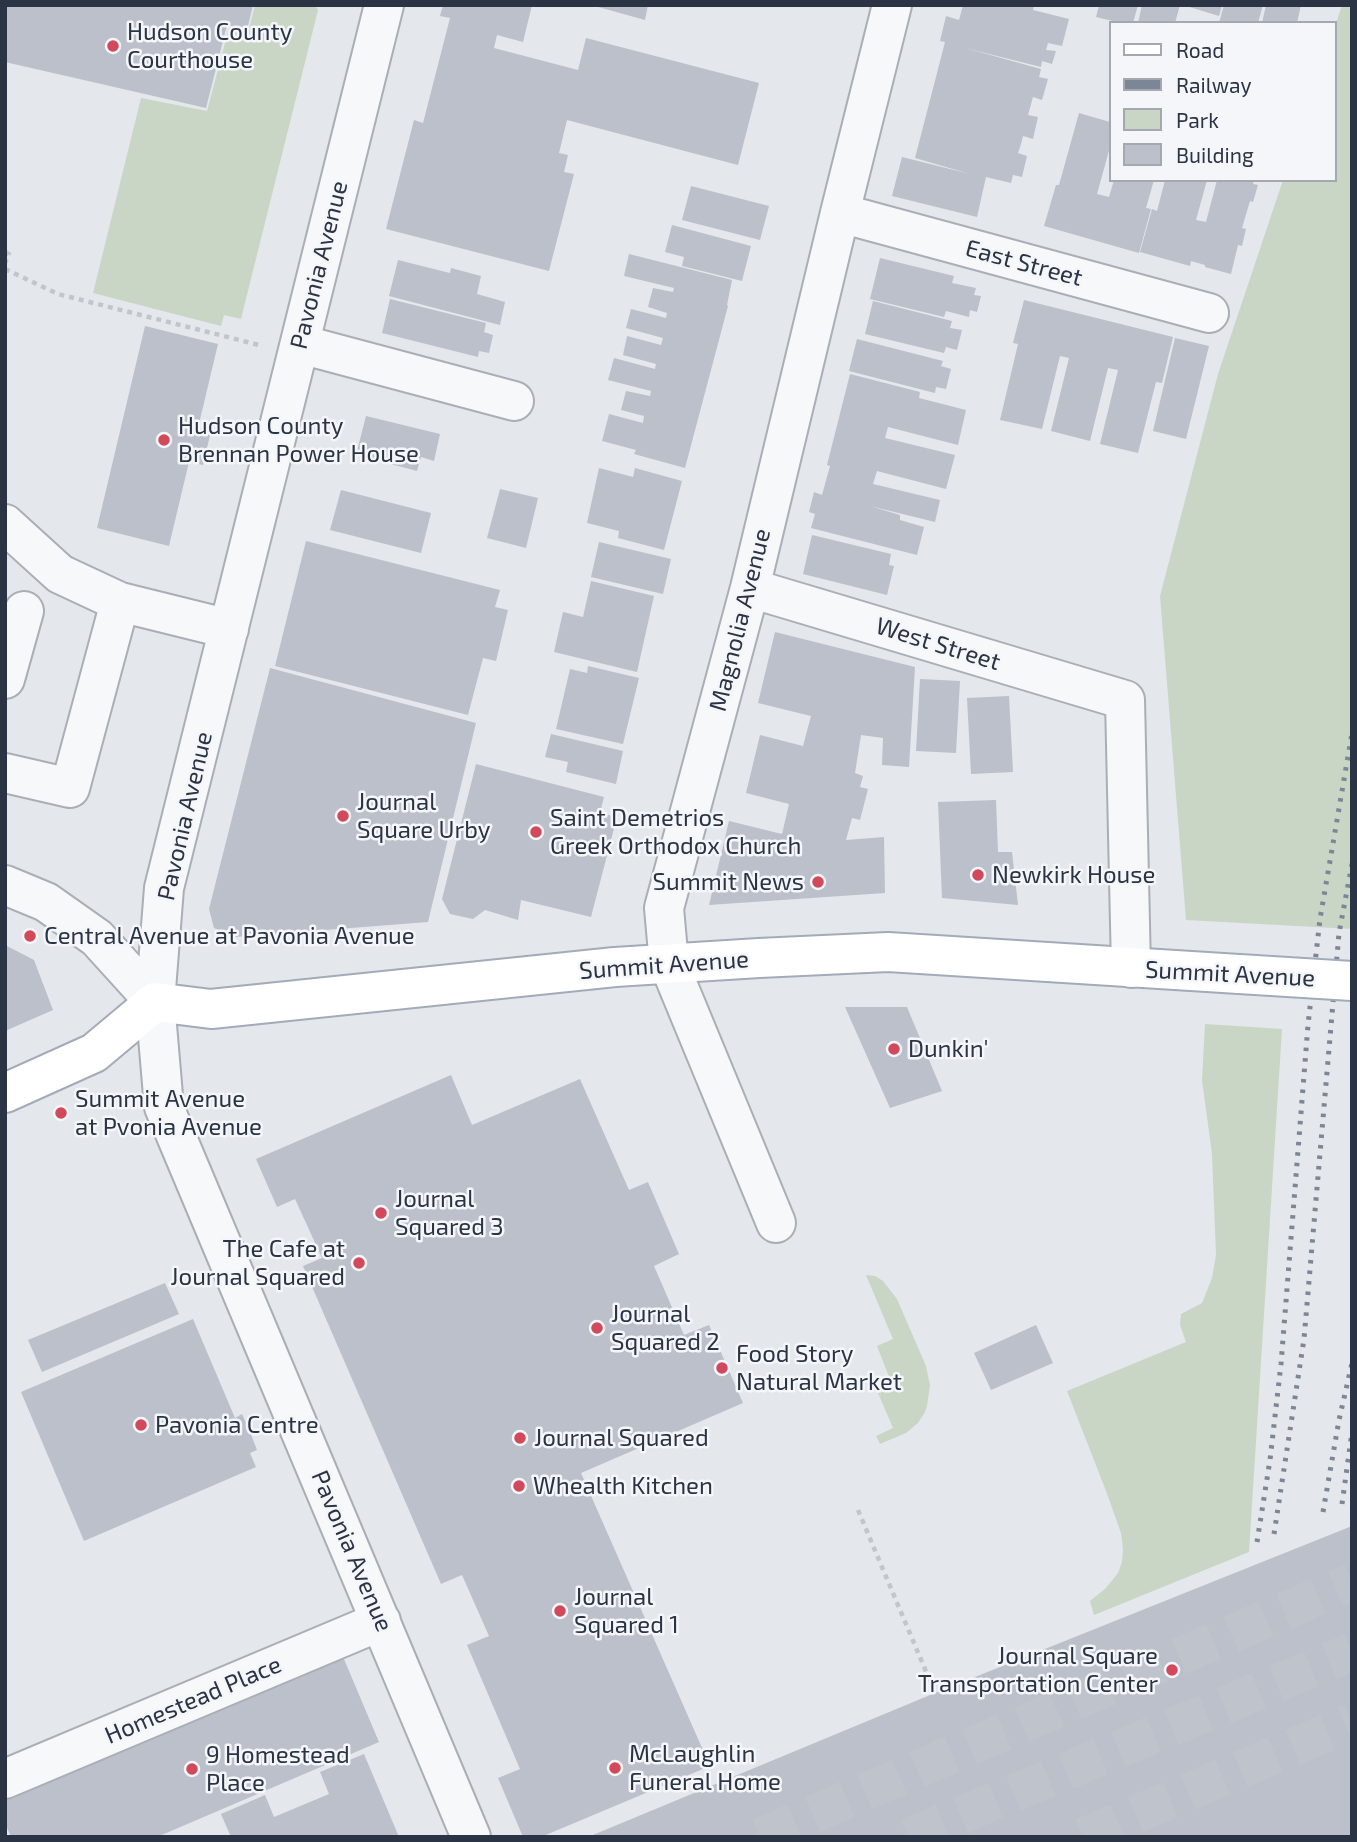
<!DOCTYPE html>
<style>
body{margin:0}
#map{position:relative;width:1357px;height:1842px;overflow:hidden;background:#e4e7ec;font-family:"Exo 2",sans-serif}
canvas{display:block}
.frame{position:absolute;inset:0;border:7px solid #2b3445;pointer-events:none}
.legend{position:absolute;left:1109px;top:21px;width:228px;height:161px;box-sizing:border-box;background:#f4f6f9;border:2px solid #a4a8b1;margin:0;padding:9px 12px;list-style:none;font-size:21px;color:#2b3445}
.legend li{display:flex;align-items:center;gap:14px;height:35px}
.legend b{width:35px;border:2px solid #a4a8b1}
</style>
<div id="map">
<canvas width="1357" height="1842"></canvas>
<div class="frame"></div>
<ul class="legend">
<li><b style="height:9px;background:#fff"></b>Road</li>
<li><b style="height:9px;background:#7d8696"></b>Railway</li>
<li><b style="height:19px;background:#c9d6c5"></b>Park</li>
<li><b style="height:19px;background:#bbc0ca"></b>Building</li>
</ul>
</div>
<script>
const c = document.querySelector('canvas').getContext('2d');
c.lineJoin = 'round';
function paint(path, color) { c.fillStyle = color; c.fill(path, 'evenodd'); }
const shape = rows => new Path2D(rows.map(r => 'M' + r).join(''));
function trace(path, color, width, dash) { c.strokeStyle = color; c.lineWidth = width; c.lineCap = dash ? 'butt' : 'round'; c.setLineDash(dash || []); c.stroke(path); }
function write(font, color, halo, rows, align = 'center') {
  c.font = font + ' "Exo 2",sans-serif'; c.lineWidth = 5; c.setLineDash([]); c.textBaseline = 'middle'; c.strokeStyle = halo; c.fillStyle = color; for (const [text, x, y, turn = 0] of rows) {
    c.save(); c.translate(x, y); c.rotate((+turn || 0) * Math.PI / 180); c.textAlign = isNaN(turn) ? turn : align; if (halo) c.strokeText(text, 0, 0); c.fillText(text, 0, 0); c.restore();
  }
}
const green = shape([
 [255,5,315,5,318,10,241,319,224,315,221,326,93,293,141,98,207,111,229,28,248,33],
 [1342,5,1352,5,1352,929,1186,920,1160,596,1218,374,1283,180,1334,180,1334,29],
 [1205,1024,1282,1029,1249,1552,1094,1615,1090,1601,1106,1588,1118,1573,1122,1562,1123,1549,1121,1533,1106,1491,1067,1391,1186,1342,1180,1325,1181,1314,1202,1303,1212,1278,1216,1255,1212,1154,1202,1080],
 [866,1275,875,1276,883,1281,897,1299,926,1366,930,1385,927,1406,925,1412,918,1423,906,1433,880,1444,876,1436,893,1428,878,1393,893,1387,877,1346,893,1339]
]);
const building = shape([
 [5,5,253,5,247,30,227,25,206,108,5,62],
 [443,5,532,5,523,42,497,35,494,48,578,70,586,38,759,83,738,165,567,120,559,153,568,155,564,172,574,174,549,271,386,229,414,120,423,123,450,18,440,16],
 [591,5,648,5,645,20],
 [963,5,1034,5,1033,10,1069,19,1062,46,1048,43,1046,50,1056,51,1052,64,1042,61,1041,67,965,48,1041,69,1039,77,1048,79,1042,100,1033,97,1028,115,1038,117,1033,139,1023,136,1021,144,1018,153,1027,156,1022,177,1013,175,1011,183,986,177,977,217,892,196,902,157,970,174,915,158,945,42,940,41,946,16,959,20],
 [1099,5,1138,5,1133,23,1121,23,1096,17],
 [1142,5,1180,5,1175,23,1138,23],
 [1183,5,1222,5,1219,16],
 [1224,5,1263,5,1258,23,1219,23],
 [1266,5,1301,5,1297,23,1262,23],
 [1079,113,1110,122,1110,147,1097,194,1109,197,1114,180,1154,180,1146,208,1151,209,1139,253,1044,226,1056,185,1059,185],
 [1165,180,1207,180,1196,220,1206,222,1217,180,1254,180,1253,184,1258,185,1253,202,1250,201,1242,228,1246,229,1242,246,1238,245,1231,274,1205,267,1205,265,1191,261,1190,266,1140,252,1152,209,1157,211],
 [691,186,769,206,760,240,682,220],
 [672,225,751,246,742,281,682,266,684,257,665,252],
 [629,254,732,280,727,305,728,306,685,468,634,454,636,450,602,441,609,414,643,423,644,416,621,410,626,391,650,396,651,391,608,380,614,358,655,369,656,364,623,355,627,336,661,345,663,338,626,328,631,309,666,318,667,313,648,307,653,288,673,292,674,288,624,276],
 [880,258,954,276,952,283,976,288,974,295,981,296,977,312,970,310,969,317,946,311,944,317,870,299],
 [398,260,450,273,451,268,481,276,477,294,505,302,500,325,389,296],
 [390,299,486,323,484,332,493,335,489,353,479,351,478,357,382,333],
 [1024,300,1173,337,1162,383,1156,382,1138,453,1100,444,1118,370,1108,368,1090,441,1051,431,1069,358,1060,356,1042,429,1000,420,1018,344,1013,343],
 [873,301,952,321,950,328,962,330,957,350,946,347,944,353,865,334],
 [145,326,218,344,198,428,211,431,203,465,189,462,169,546,97,528],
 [1175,338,1209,346,1186,439,1153,431],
 [857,339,943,361,941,366,951,369,946,389,936,387,935,393,849,371],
 [850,374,920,392,919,398,966,410,958,445,888,427,885,438,955,455,946,489,877,471,873,484,940,500,935,522,870,506,900,515,900,520,924,527,917,555,811,528,815,514,809,512,814,492,822,495,830,466,827,465],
 [366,416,440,434,434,461,421,457,417,471,356,455],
 [599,468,633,477,635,468,682,481,664,550,618,538,619,531,587,523],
 [500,489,538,498,526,548,487,538],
 [341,490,431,513,421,553,330,530],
 [812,535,891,554,889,565,894,566,887,595,803,574],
 [306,541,500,590,495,607,508,610,496,661,483,658,468,715,275,666],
 [599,542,671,559,663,594,591,577],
 [591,581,654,596,637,672,554,652,563,612,583,617],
 [775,632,915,667,909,767,882,765,883,738,861,735,855,773,863,776,860,787,868,789,860,820,852,818,846,840,884,837,885,893,709,905,729,821,782,834,789,804,746,793,760,735,803,746,811,716,758,703],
 [588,666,639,678,623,744,556,729,570,669,587,673],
 [270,668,476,723,428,922,235,937,214,928,209,909],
 [920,679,960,681,956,753,916,751],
 [1009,696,1013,772,971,774,967,698],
 [551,734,623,751,616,784,566,772,568,762,545,757],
 [476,764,604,797,600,813,617,817,591,917,521,900,518,920,485,910,473,919,450,914,442,899],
 [996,800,998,852,1012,852,1018,905,942,898,938,802],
 [5,945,34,960,53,1010,5,1031],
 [845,1007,907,1007,942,1091,890,1108],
 [451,1075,472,1125,580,1079,629,1190,648,1182,679,1254,654,1266,684,1335,709,1325,743,1403,581,1473,710,1766,541,1837,523,1837,498,1778,520,1769,467,1645,489,1636,462,1575,441,1584,303,1266,322,1258,295,1199,277,1207,256,1159],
 [165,1283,179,1314,42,1372,28,1340],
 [193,1319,235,1418,242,1414,250,1432,257,1450,250,1453,256,1467,84,1541,21,1392],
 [1036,1325,1053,1363,991,1390,974,1353],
 [1352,1526,1352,1837,588,1837,935,1693],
 [341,1652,379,1742,157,1837,11,1837,5,1823,5,1795],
 [364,1754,399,1837,231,1837,221,1814,265,1795,274,1817,329,1794,320,1772]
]);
const minorTunnel = shape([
 [760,1837,1352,1582],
 [908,1837,1352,1652],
 [1083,1837,1352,1722]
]);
const path = shape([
 [5,252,9,254,5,263],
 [5,269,58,294,263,346],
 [858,1510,935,1693]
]);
const minor = shape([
 [384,5,164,888,155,1002,164,1107,471,1837],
 [840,213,1209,313],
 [300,344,514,401],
 [5,524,60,574,120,602,229,629],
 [750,588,1125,700,1131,968],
 [5,679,24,611],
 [5,773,70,788,120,602],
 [5,885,46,902,97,938,155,1002],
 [776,1223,669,964,664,908,750,588,840,213,892,5],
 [5,1779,381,1621]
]);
const major = shape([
 [5,1093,94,1053,155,1002,211,1009,615,967,759,958,888,952,1239,974]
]);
const rail = shape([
 [1342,1504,1352,1432],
 [1323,1512,1339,1420,1352,1363],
 [1274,1534,1304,1339,1339,933,1352,864],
 [1257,1542,1270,1460,1281,1364,1308,1025,1320,919,1352,733]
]);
const majorBridge = shape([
 [1239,974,1352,981]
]);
const markers = [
 [113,46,7,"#d1495b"],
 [164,440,7,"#d1495b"],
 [343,816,7,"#d1495b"],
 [536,832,7,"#d1495b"],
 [978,875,7,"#d1495b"],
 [818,882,7,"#d1495b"],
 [30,936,7,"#d1495b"],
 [894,1049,7,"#d1495b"],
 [61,1113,7,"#d1495b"],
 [381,1213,7,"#d1495b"],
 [359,1263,7,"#d1495b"],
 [597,1328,7,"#d1495b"],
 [722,1368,7,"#d1495b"],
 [141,1425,7,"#d1495b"],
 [520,1438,7,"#d1495b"],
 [519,1486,7,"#d1495b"],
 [560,1611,7,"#d1495b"],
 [1172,1670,7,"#d1495b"],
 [615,1768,7,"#d1495b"],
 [192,1769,7,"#d1495b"]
];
const poiNames = [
 ["Hudson County",127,32],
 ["Courthouse",127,60],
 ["Hudson County",178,426],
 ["Brennan Power House",178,454],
 ["Journal",357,802],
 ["Square Urby",357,830],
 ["Saint Demetrios",550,818],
 ["Greek Orthodox Church",550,846],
 ["Newkirk House",992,875],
 ["Summit News",804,882,"right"],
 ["Central Avenue at Pavonia Avenue",44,936],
 ["Dunkin'",908,1049],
 ["Summit Avenue",75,1099],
 ["at Pvonia Avenue",75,1127],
 ["Journal",395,1199],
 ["Squared 3",395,1227],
 ["The Cafe at",345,1249,"right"],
 ["Journal Squared",345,1277,"right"],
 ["Journal",611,1314],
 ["Squared 2",611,1342],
 ["Food Story",736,1354],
 ["Natural Market",736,1382],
 ["Pavonia Centre",155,1425],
 ["Journal Squared",534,1438],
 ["Whealth Kitchen",533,1486],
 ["Journal",574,1597],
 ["Squared 1",574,1625],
 ["Journal Square",1158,1656,"right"],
 ["Transportation Center",1158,1684,"right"],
 ["McLaughlin",629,1754],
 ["Funeral Home",629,1782],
 ["9 Homestead",206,1755],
 ["Place",206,1783]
];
const streetNames = [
 ["East Street",1024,263,15],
 ["Pavonia Avenue",319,265,-76],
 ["Magnolia Avenue",740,620,-76],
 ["West Street",938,644,17],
 ["Pavonia Avenue",185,816,-77],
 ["Summit Avenue",664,965,-4],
 ["Summit Avenue",1230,974,3],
 ["Pavonia Avenue",352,1551,67],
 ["Homestead Place",193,1700,-23]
];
paint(green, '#c9d6c5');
paint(building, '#bbc0ca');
trace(minorTunnel, '#bfc3cb', 38, [38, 19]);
trace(minor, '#a9aeb7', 42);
trace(major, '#a3abb8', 42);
trace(path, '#c2c5cb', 4.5, [5, 5]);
trace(minor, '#f7f8fa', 38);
trace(major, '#fff', 38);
trace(rail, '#7d8696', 5, [3.5, 7]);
trace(majorBridge, '#a3abb8', 42, []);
trace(majorBridge, '#fff', 38);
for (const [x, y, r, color] of markers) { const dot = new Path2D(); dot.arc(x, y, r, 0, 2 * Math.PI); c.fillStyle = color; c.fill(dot); trace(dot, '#f4f6f9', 2.5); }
write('24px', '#2b3445', '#f4f6f9', poiNames, 'left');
write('24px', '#2b3445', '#f4f6f9', streetNames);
</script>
